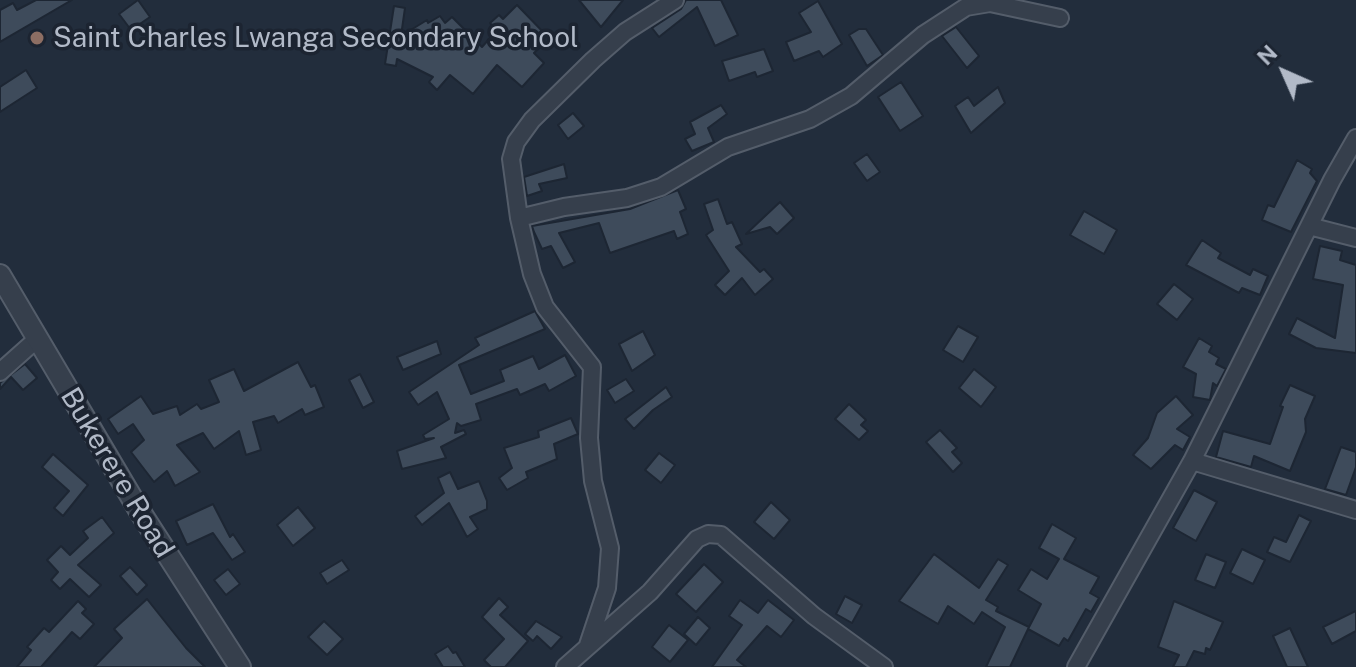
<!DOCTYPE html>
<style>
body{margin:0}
#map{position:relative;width:1356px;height:667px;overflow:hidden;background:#222d3c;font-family:"Public Sans",sans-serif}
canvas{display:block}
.north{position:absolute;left:1244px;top:32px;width:80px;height:80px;-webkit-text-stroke:6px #1c2431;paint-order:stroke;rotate:315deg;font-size:22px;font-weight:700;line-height:32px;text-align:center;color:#b2bac8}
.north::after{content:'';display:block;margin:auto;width:28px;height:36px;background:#b2bac8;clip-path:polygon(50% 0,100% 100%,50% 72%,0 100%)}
</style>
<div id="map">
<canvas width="1356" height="667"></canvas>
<div class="north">N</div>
</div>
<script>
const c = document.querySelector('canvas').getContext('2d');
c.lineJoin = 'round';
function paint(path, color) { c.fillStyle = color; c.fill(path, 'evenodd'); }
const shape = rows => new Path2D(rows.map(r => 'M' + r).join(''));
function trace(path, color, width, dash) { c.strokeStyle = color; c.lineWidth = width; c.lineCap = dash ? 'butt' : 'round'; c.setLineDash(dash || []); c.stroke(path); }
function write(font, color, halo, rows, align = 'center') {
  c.font = font + ' "Public Sans",sans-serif'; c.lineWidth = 7; c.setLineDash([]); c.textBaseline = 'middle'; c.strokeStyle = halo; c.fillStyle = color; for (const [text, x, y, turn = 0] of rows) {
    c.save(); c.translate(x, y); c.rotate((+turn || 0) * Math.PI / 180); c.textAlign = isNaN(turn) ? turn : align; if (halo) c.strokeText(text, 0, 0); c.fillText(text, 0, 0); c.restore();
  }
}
const building = shape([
 [36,0,72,0,0,42,0,10,13,3,17,10,36,0],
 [138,0,150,17,131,30,119,14,138,0],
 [579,0,623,0,601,27,579,0],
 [686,0,721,0,738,35,715,46,697,7,659,37,652,28,681,9,686,0],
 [818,1,842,44,823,57,819,51,794,61,786,42,811,32,799,13,818,1],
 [517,5,545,34,536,43,540,47,534,53,544,63,522,87,497,65,473,94,450,75,437,90,429,82,433,77,397,59,396,66,385,64,394,6,405,8,401,36,427,20,428,23,440,16,445,23,452,17,482,47,497,30,490,23,499,15,503,19,517,5],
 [956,27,979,56,967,68,942,36,956,27],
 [859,29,866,29,883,55,867,66,849,35,859,29],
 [764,49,773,71,757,77,755,72,729,81,722,61,764,49],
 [26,70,37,88,0,112,0,87,26,70],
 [901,82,923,116,900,131,878,97,901,82],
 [998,87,1005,103,971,133,955,106,968,97,974,106,998,87],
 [721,105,727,114,708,128,714,142,692,151,685,139,695,134,690,122,721,105],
 [573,113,584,126,568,139,558,125,573,113],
 [867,154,880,172,867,181,854,163,867,154],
 [1297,160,1312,169,1310,173,1317,181,1291,232,1262,220,1268,205,1274,207,1297,160],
 [564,164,567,178,539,184,542,191,527,196,524,177,564,164],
 [678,190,686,209,680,212,688,234,677,239,674,231,610,253,599,223,559,233,575,262,563,268,551,246,542,249,534,232,532,226,630,209,678,190],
 [718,199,727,224,732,222,742,244,736,247,760,272,764,269,773,279,755,295,742,278,725,295,715,285,729,271,706,235,713,230,704,204,718,199],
 [780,202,794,218,777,234,770,227,746,234,780,202],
 [1084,211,1117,230,1104,254,1070,235,1084,211],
 [1202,240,1221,253,1218,258,1250,275,1253,269,1268,276,1260,295,1242,288,1239,293,1186,265,1202,240],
 [1320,246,1342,251,1340,260,1356,265,1356,353,1316,348,1289,334,1297,318,1335,338,1343,285,1313,279,1320,246],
 [1174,284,1193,299,1177,320,1157,304,1174,284],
 [535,311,545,329,459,365,471,394,504,381,500,370,533,356,539,369,565,355,576,376,549,391,545,384,520,395,517,389,476,404,481,420,461,426,457,423,455,433,464,430,466,434,441,447,446,458,402,469,397,451,434,438,425,439,423,435,449,419,437,392,418,405,409,392,479,345,475,338,535,311],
 [958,326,978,337,963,362,943,350,958,326],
 [643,331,655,355,632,371,619,344,643,331],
 [1199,338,1212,346,1209,352,1219,358,1216,364,1226,369,1217,386,1213,383,1210,400,1193,397,1196,374,1183,367,1199,338],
 [437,341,441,354,403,370,397,357,437,341],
 [298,362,311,387,315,385,324,407,305,415,302,409,278,423,274,416,253,422,261,450,246,455,239,431,214,449,203,433,177,445,200,472,175,486,167,471,154,482,131,452,144,440,133,424,118,434,108,419,141,396,153,414,177,406,180,415,197,404,201,409,219,402,209,380,234,369,244,391,298,362],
 [25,364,37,378,23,390,11,377,0,389,0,383,25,364],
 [974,369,996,387,981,407,959,388,974,369],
 [360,374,374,402,363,408,349,380,360,374],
 [626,379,634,391,615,403,607,390,626,379],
 [1290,385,1315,396,1305,419,1306,432,1290,471,1254,456,1251,467,1216,457,1223,431,1270,444,1283,407,1280,406,1290,385],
 [666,387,672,397,653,410,634,429,625,419,666,387],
 [1176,396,1193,415,1177,429,1190,437,1183,450,1175,445,1151,469,1133,455,1148,438,1157,413,1176,396],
 [849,404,866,420,861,425,868,431,859,440,835,419,849,404],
 [571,418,578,434,554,444,557,459,526,472,528,478,507,490,499,478,512,468,504,448,539,437,538,431,571,418],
 [940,430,957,448,952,452,962,463,953,472,926,442,940,430],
 [1341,447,1356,452,1356,467,1346,495,1325,489,1341,447],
 [659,453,675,465,661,483,645,470,659,453],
 [53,454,88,485,63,516,54,508,69,491,42,467,53,454],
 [450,472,458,489,479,481,487,501,487,509,470,517,478,529,467,537,449,503,422,525,415,516,444,493,438,478,450,472],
 [1194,490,1217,502,1196,541,1173,528,1194,490],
 [771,502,790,520,774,539,754,522,771,502],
 [213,504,230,537,233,534,245,552,232,560,213,533,187,545,176,521,213,504],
 [298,507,315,528,293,546,277,525,298,507],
 [1299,515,1311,521,1290,562,1267,552,1274,537,1286,542,1299,515],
 [102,517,114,533,78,565,101,585,89,597,70,579,60,589,51,580,58,572,47,560,61,546,70,555,88,538,83,531,102,517],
 [1052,524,1076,538,1064,559,1099,577,1090,593,1099,598,1091,612,1086,609,1068,641,1064,638,1059,646,1028,629,1041,604,1018,590,1031,569,1047,579,1059,559,1039,548,1052,524],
 [1242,549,1265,560,1253,584,1230,573,1242,549],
 [934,554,979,588,998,559,1008,565,986,600,998,607,996,611,1029,627,1010,667,986,667,1005,627,982,612,974,624,948,606,938,624,899,601,934,554],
 [1206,554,1226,562,1215,588,1195,580,1206,554],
 [342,560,349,570,327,584,320,573,342,560],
 [704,564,723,582,696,612,676,594,704,564],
 [130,567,147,585,137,595,120,576,130,567],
 [228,569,240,584,226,595,214,580,228,569],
 [845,596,862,605,852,623,836,614,845,596],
 [499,598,508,607,500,615,528,641,505,667,491,667,484,660,504,639,482,617,499,598],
 [147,599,186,648,205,667,94,667,122,638,114,629,147,599],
 [740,600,758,613,768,600,794,620,781,637,767,626,737,660,746,667,712,667,742,625,729,616,740,600],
 [78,601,86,609,82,613,94,624,80,639,72,632,41,667,17,667,31,650,27,647,44,628,49,632,78,601],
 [1174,601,1223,622,1210,650,1206,648,1205,654,1194,651,1186,667,1173,667,1179,655,1158,647,1174,601],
 [1356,611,1356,631,1332,644,1323,627,1356,611],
 [698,617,710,628,696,645,684,634,698,617],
 [324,621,343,639,327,655,308,637,324,621],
 [536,621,562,637,551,649,537,636,533,641,525,634,536,621],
 [669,625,688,640,670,662,652,647,669,625],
 [1290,628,1308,667,1287,667,1273,636,1290,628],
 [448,646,453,653,456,652,465,667,443,667,435,654,448,646]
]);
const minor = shape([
 [519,218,564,207,627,198,661,187,728,147,810,119,851,96,923,35,966,7,990,3,1060,18],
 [1309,226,1356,238],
 [0,372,37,339],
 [1192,461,1356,510],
 [588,645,607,588,610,548,593,481,589,438,592,367,545,307,532,274,519,218,511,159,516,142,532,120,593,60,625,32,675,0],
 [565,667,650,592,697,539,708,534,721,535,814,616,884,667],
 [1076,667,1192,461,1332,180,1356,138]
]);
const tertiary = shape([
 [0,275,139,510,240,667]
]);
const markers = [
 [37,38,8,"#8d6e63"]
];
const poiNames = [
 ["Saint Charles Lwanga Secondary School",53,38]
];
const streetNames = [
 ["Bukerere Road",117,473,59]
];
paint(building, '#3e4b5b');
trace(building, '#1d2633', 2);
trace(minor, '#545d6a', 20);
trace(tertiary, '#545d6a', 24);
trace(minor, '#363f4c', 16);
trace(tertiary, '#363f4c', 20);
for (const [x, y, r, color] of markers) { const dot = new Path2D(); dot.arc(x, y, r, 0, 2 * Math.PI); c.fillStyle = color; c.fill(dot); trace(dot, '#1c2431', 3); }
write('28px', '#b2bac8', '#1c2431', poiNames, 'left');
write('28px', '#b2bac8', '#1c2431', streetNames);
</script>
